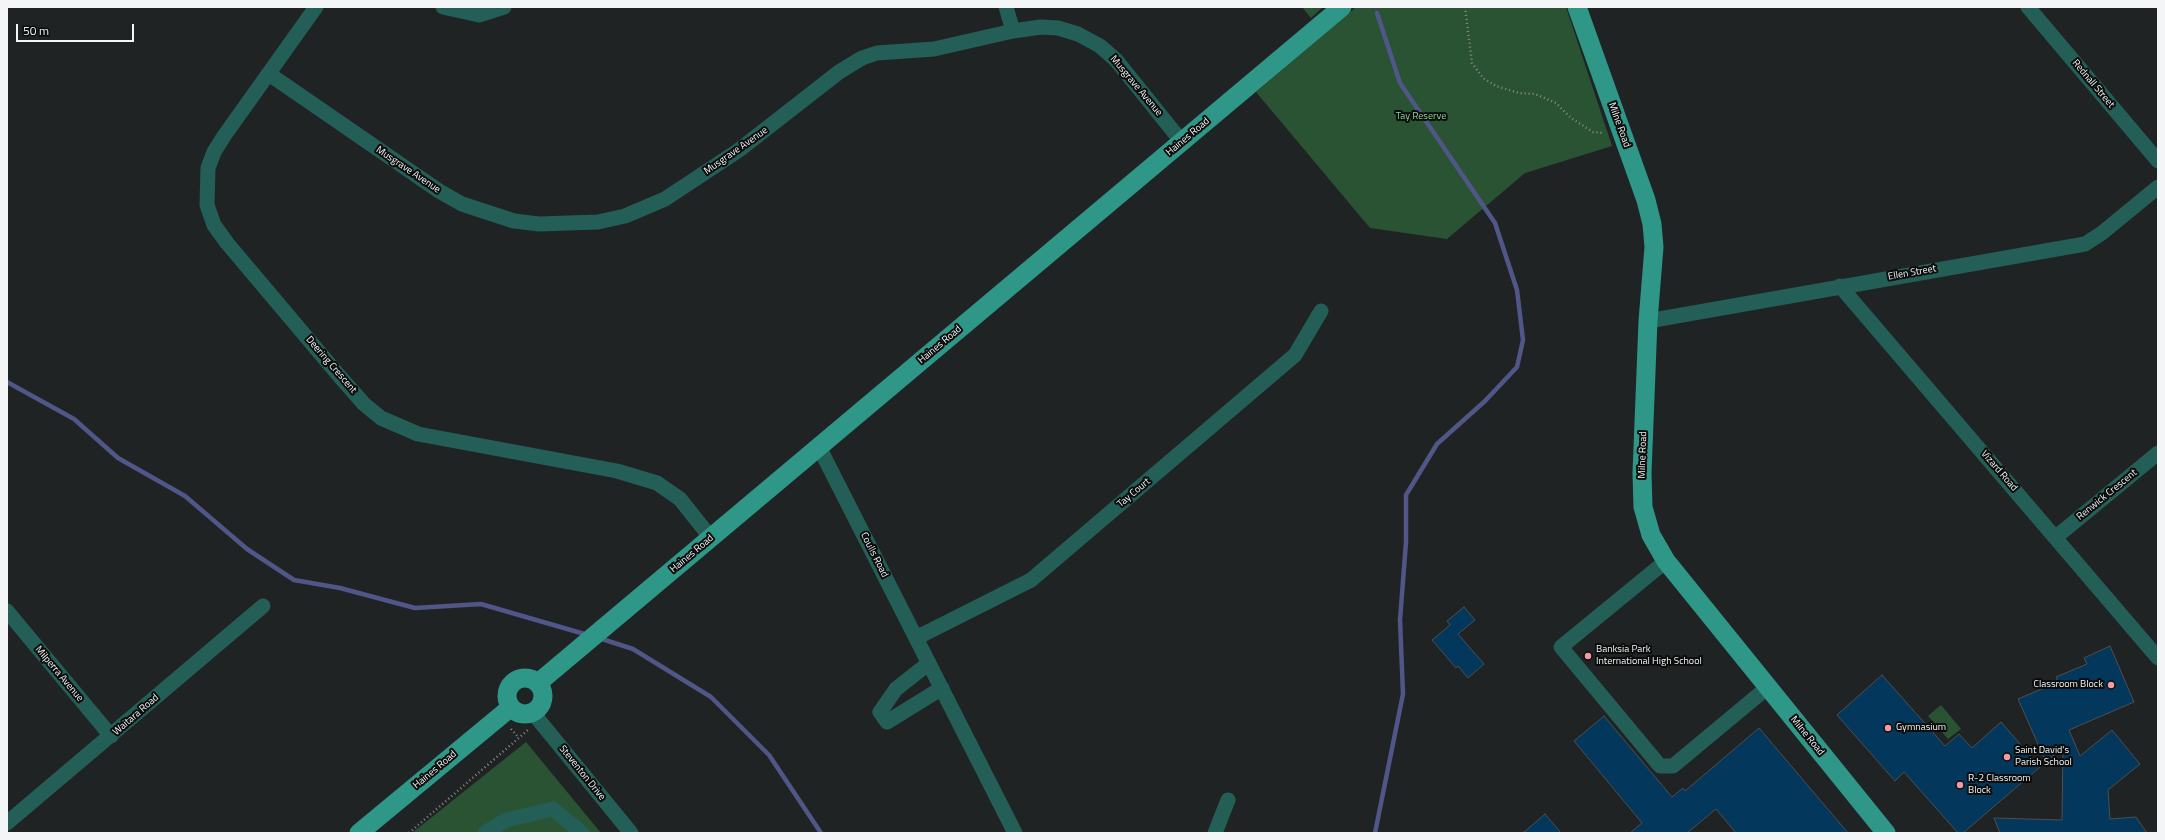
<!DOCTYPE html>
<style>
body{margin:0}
#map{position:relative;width:2165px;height:840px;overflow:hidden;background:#202324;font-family:"Titillium Web",sans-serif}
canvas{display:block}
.frame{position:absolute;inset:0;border:8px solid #f3f5f6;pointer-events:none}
.scale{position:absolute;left:16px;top:24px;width:118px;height:18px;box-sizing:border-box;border:2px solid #f3f5f6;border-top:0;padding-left:5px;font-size:12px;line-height:14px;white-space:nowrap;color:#f3f5f6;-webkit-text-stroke:3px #0b0c0c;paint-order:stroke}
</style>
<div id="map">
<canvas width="2165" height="840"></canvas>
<div class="frame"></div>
<div class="scale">50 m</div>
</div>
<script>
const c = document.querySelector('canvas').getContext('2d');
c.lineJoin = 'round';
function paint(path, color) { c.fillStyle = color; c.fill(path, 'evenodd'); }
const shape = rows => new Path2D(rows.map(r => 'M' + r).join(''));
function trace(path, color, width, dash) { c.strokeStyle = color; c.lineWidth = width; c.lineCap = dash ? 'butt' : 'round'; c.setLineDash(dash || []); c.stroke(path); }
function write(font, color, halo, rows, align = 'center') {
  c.font = font + ' "Titillium Web",sans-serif'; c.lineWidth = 4; c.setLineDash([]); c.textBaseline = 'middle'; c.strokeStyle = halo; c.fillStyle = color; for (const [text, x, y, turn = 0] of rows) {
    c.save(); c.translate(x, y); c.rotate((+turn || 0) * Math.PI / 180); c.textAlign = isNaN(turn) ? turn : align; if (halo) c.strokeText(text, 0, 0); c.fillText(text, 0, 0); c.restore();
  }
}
const green = shape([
 [1302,7,1323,7,1311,18],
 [1356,7,1566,7,1612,146,1525,173,1447,239,1370,228,1256,92],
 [1941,705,1961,729,1948,739,1928,716],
 [526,742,601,833,412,833]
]);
const stream = shape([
 [7,382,74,419,118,458,185,496,247,549,294,580,340,588,415,608,481,604,588,635],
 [599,638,633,649,711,697,769,755,821,833],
 [1375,833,1403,694,1400,620,1406,542,1406,495,1437,444,1485,401,1517,367,1523,340,1517,290,1495,223,1400,83,1377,13]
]);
const building = shape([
 [1464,607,1475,620,1458,634,1484,664,1468,678,1458,666,1456,668,1432,640,1450,625,1447,621,1464,607],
 [2110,646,2134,702,2069,730,2080,756,2112,730,2140,764,2108,790,2110,819,2136,817,2147,833,2000,833,1994,818,2062,820,2063,747,2046,762,2018,699,2058,682,2056,677,2087,664,2084,658,2110,646],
 [1882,675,1945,746,1959,734,1972,748,2001,722,2040,767,1963,833,1958,833,1904,772,1895,781,1837,715,1882,675],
 [1604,716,1672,797,1683,788,1685,791,1759,728,1848,833,1736,833,1716,809,1687,833,1630,833,1642,823,1574,741,1604,716],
 [1545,814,1561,833,1523,833,1545,814]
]);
const path = shape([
 [1465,7,1472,63,1483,78,1496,86,1519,93,1535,94,1556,103,1571,118,1593,132,1604,133],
 [511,729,519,738],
 [409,833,528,730]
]);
const minor = shape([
 [316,7,224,136,214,152,208,168,207,205,214,225,227,243,341,378,364,404,381,418,418,434,617,471,657,483,680,499,711,538],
 [443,7,479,15,504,7],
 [1006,7,1013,31],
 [2028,7,2158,161],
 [269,74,439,191,462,204,514,221,539,224,598,222,625,216,665,199,739,150,839,72,862,58,877,53,934,49,1013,31,1041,27,1058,28,1078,34,1100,46,1116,60,1182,142],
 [1840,286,2158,658],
 [1648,321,2085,244,2102,233,2158,187],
 [819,447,1015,833],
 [2056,537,2158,453],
 [1666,561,1561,647,1660,766,1673,766,1768,687],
 [7,611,111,736],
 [916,638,1031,580,1295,355,1321,311],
 [929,663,896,689,880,712,887,722,942,688],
 [533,713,631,833],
 [7,823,263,606],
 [485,833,506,820,553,809,582,833],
 [1215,833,1228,800]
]);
const major = shape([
 [1577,7,1646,200,1652,224,1654,247,1648,321,1642,473,1643,507,1651,535,1666,561,1886,833],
 '507 696a18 18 0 1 1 36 0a18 18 0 1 1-36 0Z',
 [538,683,1342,7],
 [359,833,510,708]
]);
const markers = [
 [1588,656,4,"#f49aa3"],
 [2111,685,4,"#f49aa3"],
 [1888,728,4,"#f49aa3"],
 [2007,757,4,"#f49aa3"],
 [1960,785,4,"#f49aa3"]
];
const streetNames = [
 ["Rednall Street",2093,84,50],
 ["Musgrave Avenue",1136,86,50],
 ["Milne Road",1619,125,70],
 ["Haines Road",1188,137,-40],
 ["Musgrave Avenue",736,151,-35],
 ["Musgrave Avenue",408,170,34],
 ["Ellen Street",1912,273,-10],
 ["Haines Road",940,345,-40],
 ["Deering Crescent",331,365,49],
 ["Milne Road",1643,455,-88],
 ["Vizard Road",1999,471,49],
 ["Tay Court",1134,493,-40],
 ["Renwick Crescent",2107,495,-39],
 ["Haines Road",692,554,-40],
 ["Coulls Road",874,555,63],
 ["Milperra Avenue",59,674,50],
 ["Waitara Road",136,715,-41],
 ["Milne Road",1807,736,51],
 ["Haines Road",435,770,-40],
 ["Steventon Drive",582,773,51]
];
const parkNames = [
 ["Tay Reserve",1421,117]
];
const poiNames = [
 ["Banksia Park",1596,650],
 ["International High School",1596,662],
 ["Classroom Block",2103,685,"right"],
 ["Gymnasium",1896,728],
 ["Saint David's",2015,751],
 ["Parish School",2015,763],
 ["R-2 Classroom",1968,779],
 ["Block",1968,791]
];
paint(green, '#295333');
trace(stream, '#505688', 4.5);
paint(building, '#03385c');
trace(building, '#4c4f51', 1);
trace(path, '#888a8b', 2.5, [1, 3]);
trace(minor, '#235f56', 15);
trace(major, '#2e9788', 19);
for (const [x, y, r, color] of markers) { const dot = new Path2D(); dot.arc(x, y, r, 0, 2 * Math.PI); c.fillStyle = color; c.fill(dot); trace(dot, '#0b0c0c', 1.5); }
write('10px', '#f3f5f6', '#0b0c0c', streetNames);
write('10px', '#89d499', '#0b0c0c', parkNames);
write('10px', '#f3f5f6', '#0b0c0c', poiNames, 'left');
</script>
